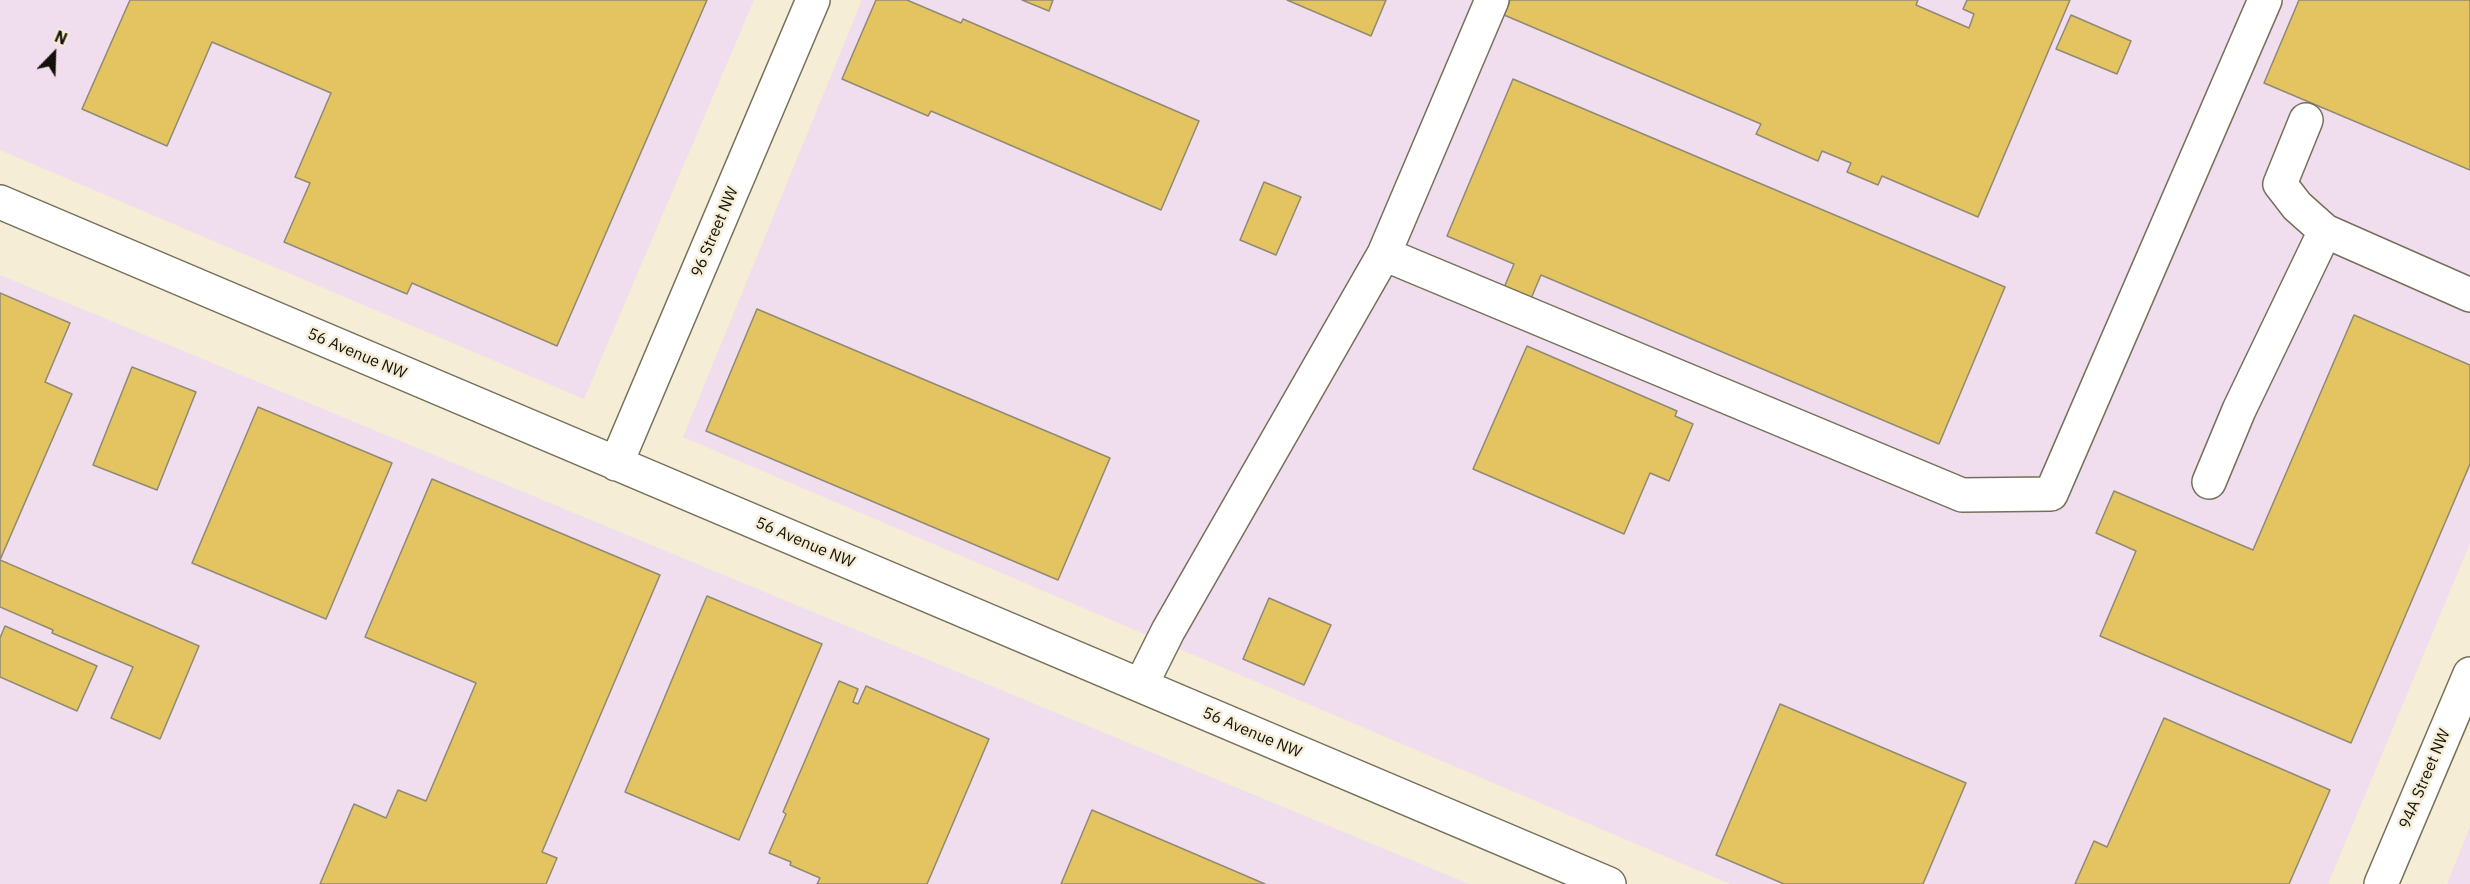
<!DOCTYPE html>
<style>
body{margin:0}
#map{position:relative;width:2470px;height:884px;overflow:hidden;background:#f5edd6;font-family:"IBM Plex Sans",sans-serif}
canvas{display:block}
.north{position:absolute;left:24px;top:24px;width:60px;height:60px;-webkit-text-stroke:4px #f5edd6;paint-order:stroke;rotate:23deg;font-size:16px;font-weight:700;line-height:24px;text-align:center;color:#141109}
.north::after{content:'';display:block;margin:auto;width:21px;height:27px;background:#141109;clip-path:polygon(50% 0,100% 100%,50% 72%,0 100%)}
</style>
<div id="map">
<canvas width="2470" height="884"></canvas>
<div class="north">N</div>
</div>
<script>
const c = document.querySelector('canvas').getContext('2d');
c.lineJoin = 'round';
function paint(path, color) { c.fillStyle = color; c.fill(path, 'evenodd'); }
const shape = rows => new Path2D(rows.map(r => 'M' + r).join(''));
function trace(path, color, width, dash) { c.strokeStyle = color; c.lineWidth = width; c.lineCap = dash ? 'butt' : 'round'; c.setLineDash(dash || []); c.stroke(path); }
function write(font, color, halo, rows, align = 'center') {
  c.font = font + ' "IBM Plex Sans",sans-serif'; c.lineWidth = 5; c.setLineDash([]); c.textBaseline = 'middle'; c.strokeStyle = halo; c.fillStyle = color; for (const [text, x, y, turn = 0] of rows) {
    c.save(); c.translate(x, y); c.rotate((+turn || 0) * Math.PI / 180); c.textAlign = isNaN(turn) ? turn : align; if (halo) c.strokeText(text, 0, 0); c.fillText(text, 0, 0); c.restore();
  }
}
const industrial = shape([
 [0,0,754,0,584,399,0,150],
 [862,0,2470,0,2470,543,2328,884,1730,884,683,437],
 [0,275,1469,884,0,884],
 [2470,826,2470,884,2447,884]
]);
const building = shape([
 [130,0,707,0,557,346,412,283,407,294,284,242,310,183,295,177,331,93,212,42,167,146,82,109,130,0],
 [876,0,907,0,961,23,963,19,1199,121,1161,210,931,111,928,116,842,79,876,0],
 [1022,0,1053,0,1049,11,1022,0],
 [1287,0,1386,0,1371,36,1287,0],
 [1510,0,1918,0,1916,5,1969,28,1974,14,1963,9,1967,0,2070,0,1978,217,1882,176,1878,185,1847,172,1851,163,1822,151,1818,161,1756,134,1761,124,1504,15,1510,0],
 [2299,0,2470,0,2470,170,2264,83,2299,0],
 [2071,15,2131,41,2117,74,2056,49,2071,15],
 [1513,79,2005,287,1939,444,1541,275,1530,301,1503,290,1514,264,1447,236,1513,79],
 [1264,182,1301,197,1276,255,1240,240,1264,182],
 [0,293,70,323,45,382,72,394,0,560,199,646,160,739,111,718,133,667,52,633,53,630,0,607,0,293],
 [757,309,1110,458,1058,580,706,431,757,309],
 [2354,315,2470,365,2470,464,2351,743,2100,636,2136,551,2096,533,2114,491,2253,550,2354,315],
 [1527,346,1677,411,1675,416,1693,424,1669,481,1650,473,1624,534,1473,469,1527,346],
 [132,367,196,392,157,490,93,465,132,367],
 [258,407,392,463,326,619,192,563,258,407],
 [432,479,660,575,542,852,557,858,546,884,320,884,354,804,386,818,398,790,426,801,476,683,365,637,432,479],
 [707,596,822,644,739,840,625,792,707,596],
 [1269,598,1331,625,1304,685,1243,659,1269,598],
 [5,626,97,666,77,711,0,677,0,638,5,626],
 [839,681,858,689,853,702,858,704,866,686,989,739,927,884,817,884,820,878,790,865,791,862,769,853,786,814,783,812,839,681],
 [1780,704,1966,783,1923,884,1784,884,1716,855,1780,704],
 [2164,718,2330,790,2289,884,2075,884,2094,841,2107,847,2164,718],
 [1092,810,1265,884,1061,884,1092,810]
]);
const minor = shape([
 [1492,0,1384,254,1962,495,2051,494,2265,0],
 [2306,120,2280,184,2297,206,2325,231],
 [0,202,1609,884],
 [616,464,813,0],
 [2209,482,2239,410,2325,231,2470,295],
 [1141,685,1168,631,1384,254],
 [2381,884,2470,674]
]);
const streetNames = [
 ["96 Street NW",715,232,-67],
 ["56 Avenue NW",357,354,23],
 ["56 Avenue NW",805,543,23],
 ["56 Avenue NW",1252,733,23],
 ["94A Street NW",2425,779,-67]
];
paint(industrial, '#f0dded');
paint(building, '#e3c461');
trace(building, '#908a75', 1.5);
trace(minor, '#76705b', 36);
trace(minor, '#fff', 33);
write('16px', '#141109', '#f5edd6', streetNames);
</script>
